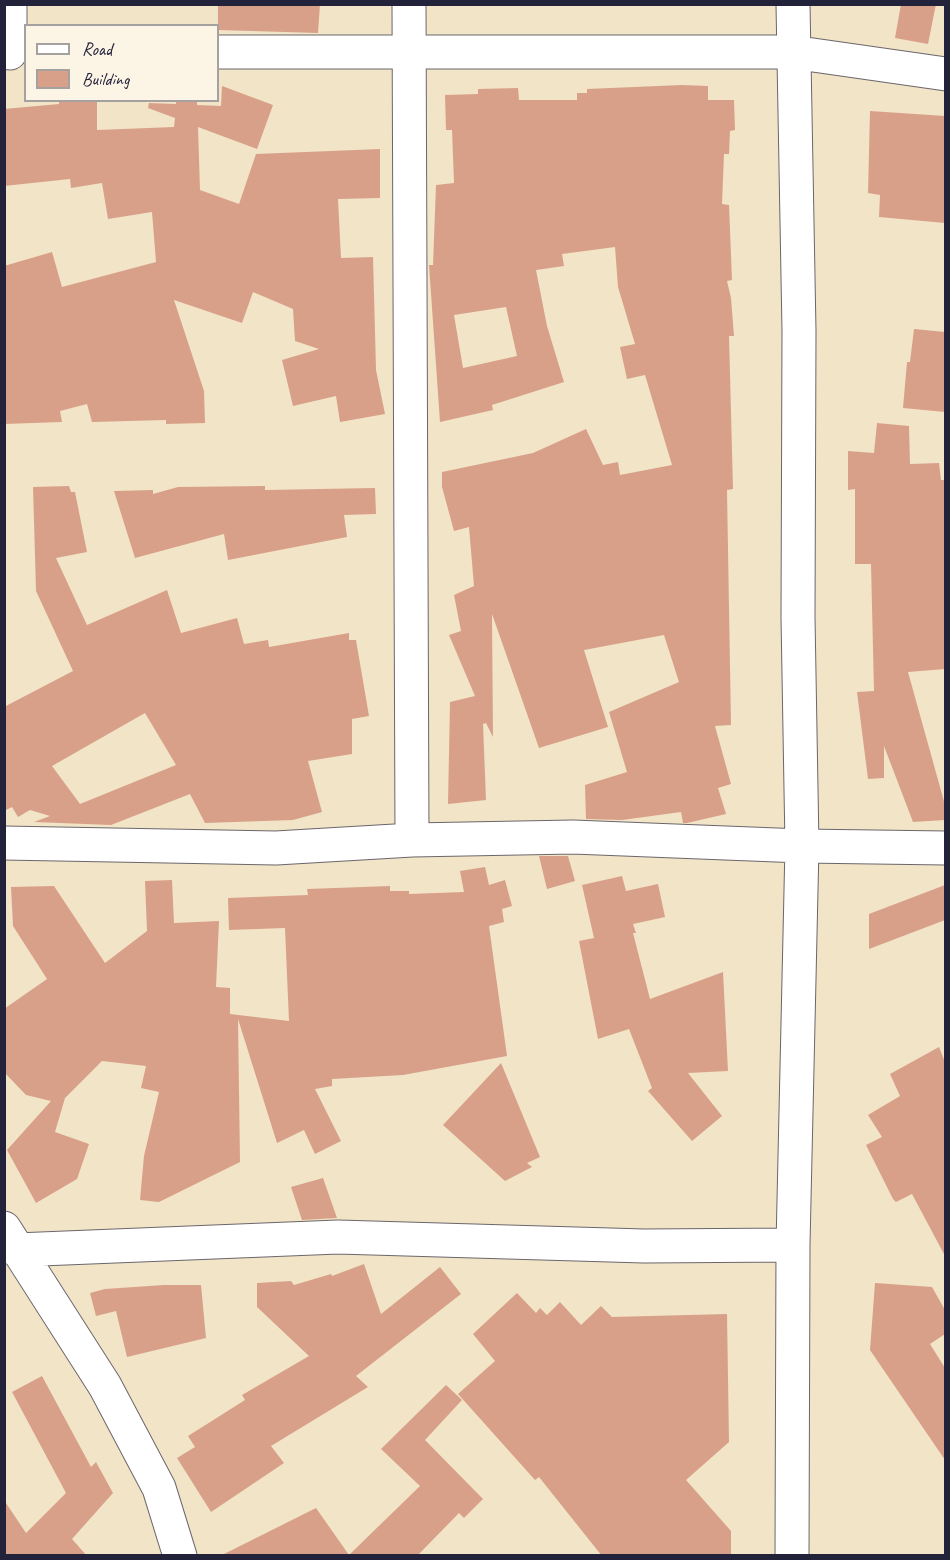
<!DOCTYPE html>
<style>
body{margin:0}
#map{position:relative;width:950px;height:1560px;overflow:hidden;background:#f2e4c7;font-family:Caveat,sans-serif}
canvas{display:block}
.frame{position:absolute;inset:0;border:6px solid #22223b;pointer-events:none}
.legend{position:absolute;left:24px;top:24px;width:195px;height:78px;box-sizing:border-box;background:#fcf5e5;border:2px solid #a5a1a1;margin:0;padding:8px 10px;list-style:none;font-size:18px;color:#22223b}
.legend li{display:flex;align-items:center;gap:12px;height:30px}
.legend b{width:30px;border:2px solid #a5a1a1}
</style>
<div id="map">
<canvas width="950" height="1560"></canvas>
<div class="frame"></div>
<ul class="legend">
<li><b style="height:8px;background:#fff"></b>Road</li>
<li><b style="height:16px;background:#d8a089"></b>Building</li>
</ul>
</div>
<script>
const c = document.querySelector('canvas').getContext('2d');
c.lineJoin = 'round';
function paint(path, color) { c.fillStyle = color; c.fill(path, 'evenodd'); }
const shape = rows => new Path2D(rows.map(r => 'M' + r).join(''));
function trace(path, color, width, dash) { c.strokeStyle = color; c.lineWidth = width; c.lineCap = dash ? 'butt' : 'round'; c.setLineDash(dash || []); c.stroke(path); }
const building = shape([
 [218,4,320,4,318,33,218,30],
 [901,4,936,4,928,44,895,38],
 [682,85,708,86,708,100,734,100,735,130,730,131,729,154,724,154,722,204,729,205,732,280,727,281,731,298,734,336,729,336,733,489,727,490,731,725,715,726,731,784,718,788,726,814,687,823,683,823,681,812,622,820,586,819,585,785,627,772,609,712,679,682,664,635,584,650,608,727,539,748,492,614,493,737,486,723,483,724,486,800,448,804,450,702,475,696,449,635,461,631,454,595,474,586,469,527,454,531,442,487,442,472,533,453,586,429,603,465,618,462,620,475,672,465,645,375,627,379,620,347,635,344,618,287,615,247,562,254,564,266,536,270,547,326,564,382,492,405,493,410,440,422,429,265,433,265,436,185,454,183,452,130,446,130,445,95,478,94,478,89,518,88,519,100,577,100,577,93,587,93,587,89],
 [506,307,517,356,463,368,454,315],
 [222,86,273,105,257,149,198,127,200,190,239,204,256,154,380,149,380,198,338,199,341,258,373,257,376,370,385,414,340,422,336,396,293,406,282,360,319,349,295,341,293,309,253,292,242,323,174,300,204,391,205,423,166,424,166,420,92,422,87,404,60,411,62,422,4,424,4,266,52,252,62,287,156,262,152,212,108,219,102,183,71,188,70,179,4,186,4,109,59,104,59,100,97,100,97,130,174,127,175,118,148,108,149,103,176,104,176,100,197,100,197,105,221,106],
 [870,111,945,116,945,223,879,217,880,195,868,193],
 [914,329,945,332,945,412,903,408,907,362,910,362],
 [877,423,909,426,910,464,939,463,941,480,945,480,945,669,908,672,945,805,945,820,913,822,884,746,884,778,868,779,857,692,874,691,871,564,855,564,855,489,848,490,848,451,874,453],
 [69,486,71,492,75,492,87,552,56,558,87,625,167,590,181,633,237,618,244,644,268,640,269,647,349,633,349,640,356,640,369,716,352,719,352,754,308,761,322,812,293,820,205,823,190,794,111,825,34,822,50,816,30,810,18,817,12,807,4,811,4,707,73,671,36,591,33,487],
 [145,713,176,765,80,804,52,766],
 [265,486,265,490,375,488,376,514,344,515,347,537,228,560,224,534,135,558,114,491,153,490,153,494,178,487],
 [539,856,568,856,575,881,547,889],
 [485,867,489,885,505,880,512,906,502,909,504,922,489,926,507,1056,403,1075,332,1079,332,1086,315,1089,341,1141,315,1154,304,1130,277,1143,238,1019,240,1162,159,1202,140,1200,144,1156,159,1092,141,1088,146,1066,102,1061,65,1098,55,1132,89,1144,77,1179,36,1203,7,1150,51,1101,26,1095,4,1072,4,1009,47,979,13,926,11,887,54,886,105,963,147,931,145,881,172,880,174,923,219,921,216,987,230,988,230,1014,289,1021,285,928,229,930,228,898,308,895,307,889,390,886,390,891,409,891,409,894,464,892,460,871],
 [622,876,626,891,658,884,665,917,633,924,636,933,633,933,650,999,723,972,728,1071,688,1073,722,1116,692,1141,648,1091,652,1088,629,1029,598,1039,579,941,594,938,582,885],
 [945,885,945,920,869,949,869,914],
 [939,1047,945,1062,945,1256,912,1194,896,1202,893,1199,866,1145,882,1137,868,1115,900,1096,890,1074],
 [501,1063,540,1157,527,1163,532,1167,505,1181,443,1125],
 [323,1178,337,1218,302,1220,291,1187],
 [364,1264,381,1314,440,1267,461,1294,356,1376,368,1387,271,1446,284,1463,211,1512,177,1458,195,1447,188,1436,245,1400,242,1395,309,1356,257,1307,257,1283,291,1281,294,1285,331,1274,332,1276],
 [875,1283,932,1287,945,1310,945,1334,930,1344,945,1368,945,1460,870,1350],
 [164,1285,201,1285,206,1338,127,1357,116,1311,96,1316,90,1293,105,1289],
 [517,1293,536,1313,540,1308,547,1315,560,1302,581,1325,601,1306,612,1317,727,1314,729,1442,686,1480,731,1531,731,1556,602,1556,539,1477,535,1480,458,1394,495,1361,473,1334],
 [42,1376,91,1467,96,1462,113,1493,72,1539,87,1556,4,1556,4,1500,26,1533,66,1493,12,1392],
 [446,1385,462,1400,425,1440,483,1499,464,1518,459,1513,417,1556,220,1556,316,1508,349,1555,420,1486,381,1449]
]);
const minor = shape([
 [10,4,10,53],
 [409,4,412,840],
 [218,52,792,52,946,74],
 [4,843,276,848,412,840,573,837,802,846,946,848],
 [4,1228,105,1386,159,1488,180,1556],
 [16,1250,338,1237,644,1246,793,1245],
 [792,1556,793,1245,802,846,798,617,799,331,793,4]
]);
paint(building, '#d8a089');
trace(minor, '#6b666c', 35);
trace(minor, '#fff', 33);
</script>
